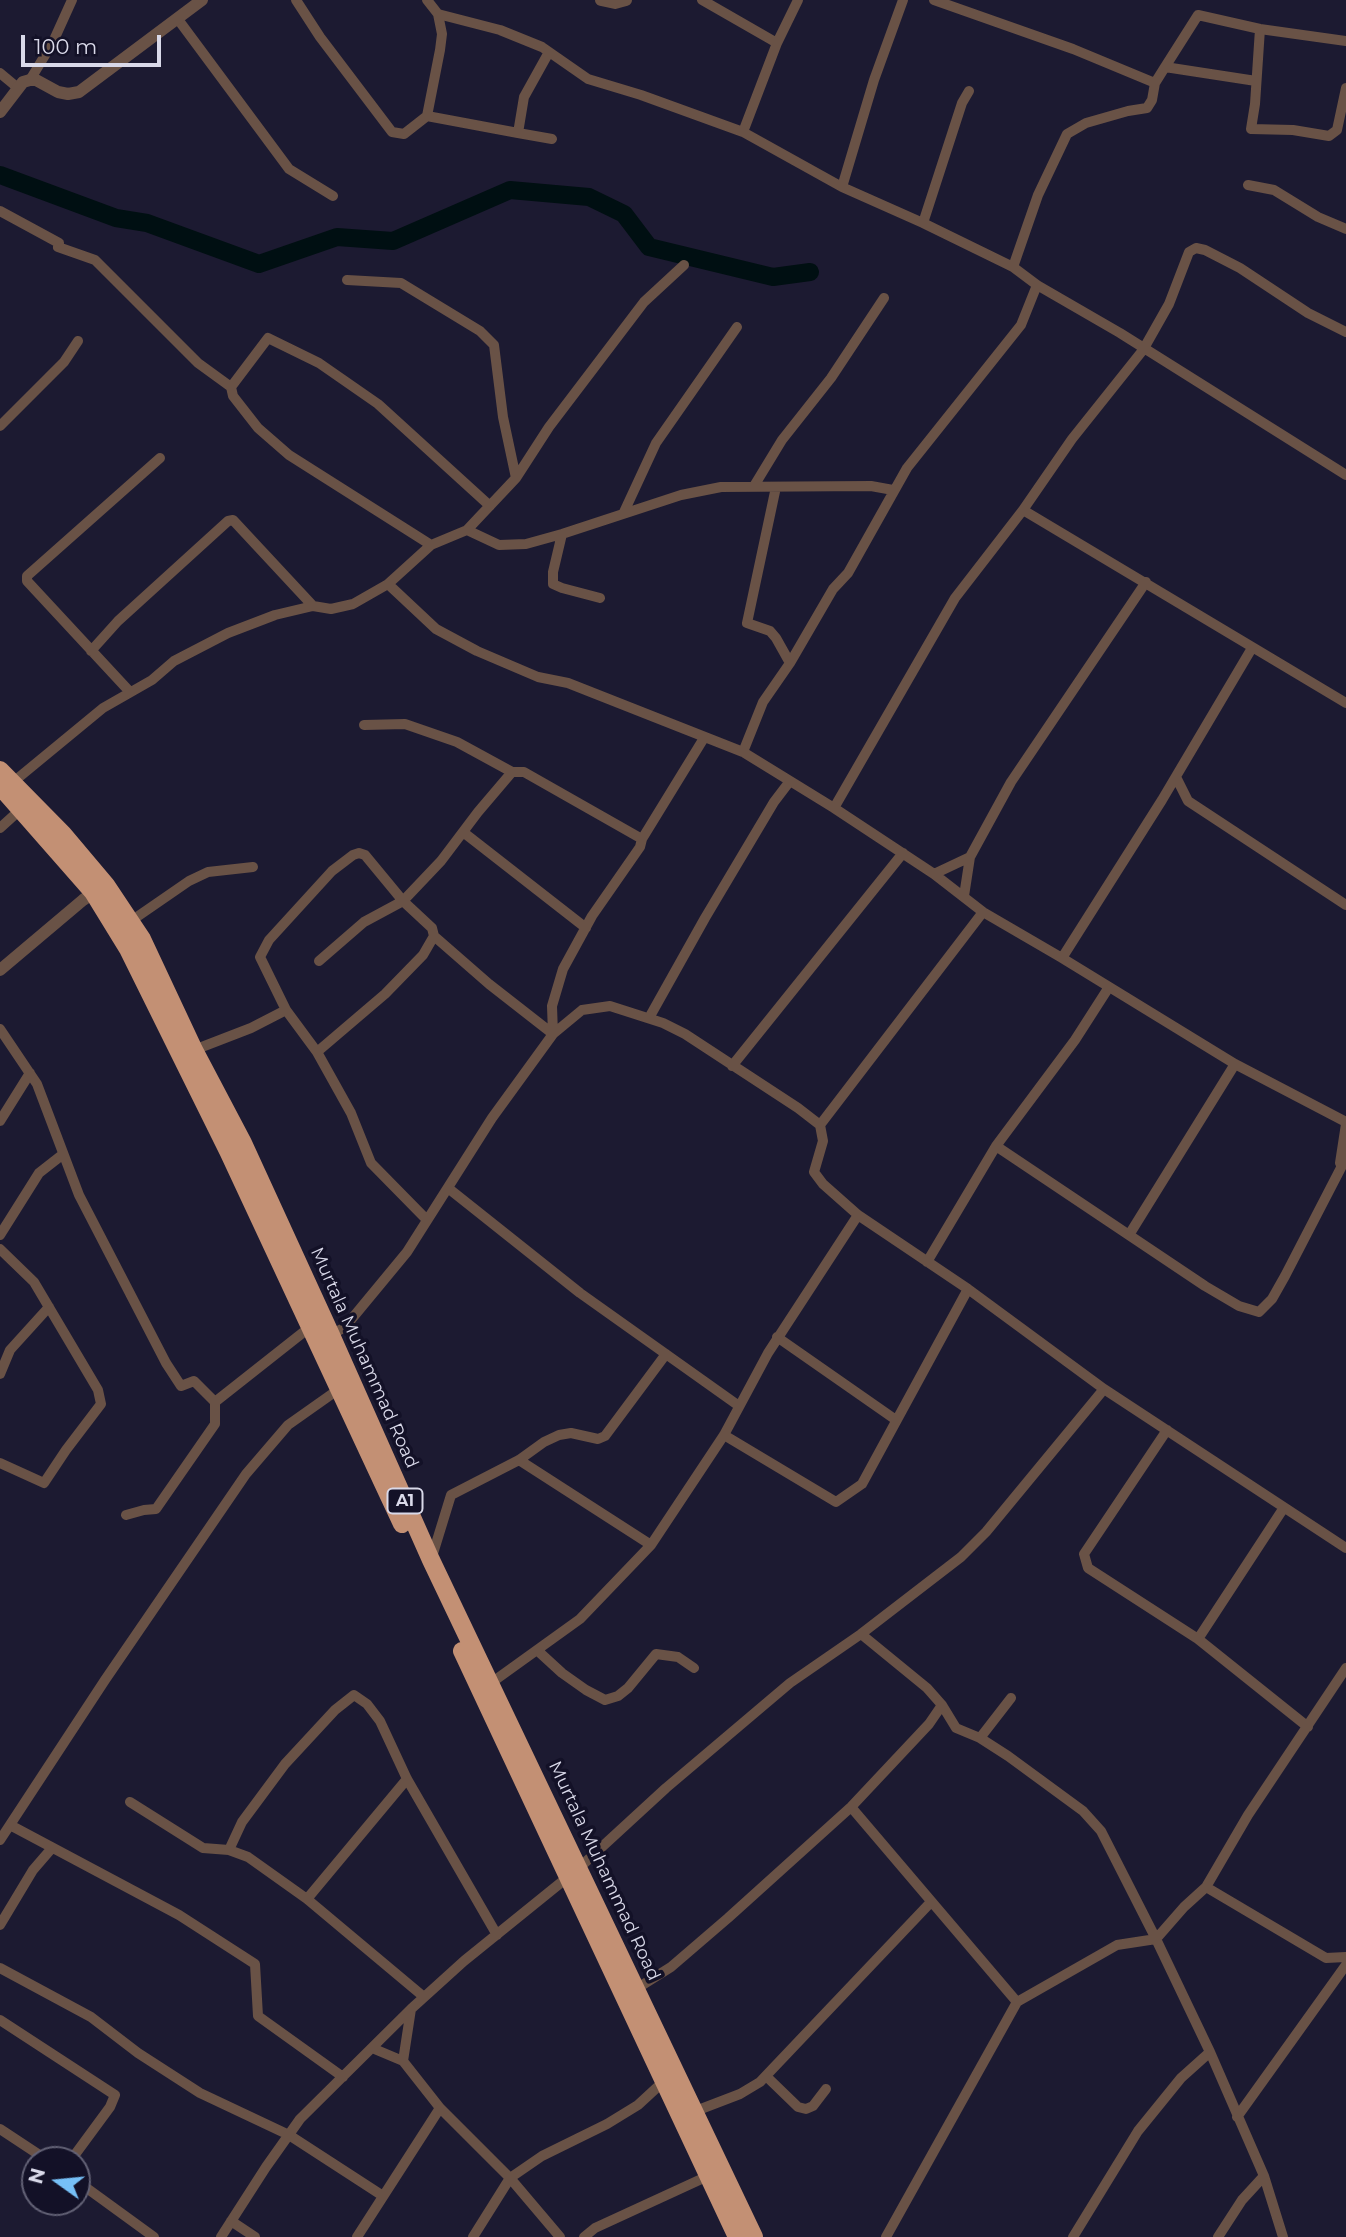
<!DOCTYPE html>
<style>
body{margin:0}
#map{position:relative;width:1346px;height:2237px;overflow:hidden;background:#1c1a31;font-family:Montserrat,sans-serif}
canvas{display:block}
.north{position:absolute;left:21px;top:2146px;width:70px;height:70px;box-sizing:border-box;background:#131127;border:2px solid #626175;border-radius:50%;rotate:285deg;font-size:19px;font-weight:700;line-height:28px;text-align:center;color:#d9d9e9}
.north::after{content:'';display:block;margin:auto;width:24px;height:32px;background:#76c0f7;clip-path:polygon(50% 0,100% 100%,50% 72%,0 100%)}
.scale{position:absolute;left:21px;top:35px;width:140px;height:32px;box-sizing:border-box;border:4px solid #d9d9e9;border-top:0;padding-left:9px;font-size:21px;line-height:24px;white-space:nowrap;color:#d9d9e9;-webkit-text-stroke:5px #131127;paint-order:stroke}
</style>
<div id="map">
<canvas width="1346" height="2237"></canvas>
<div class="north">N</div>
<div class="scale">100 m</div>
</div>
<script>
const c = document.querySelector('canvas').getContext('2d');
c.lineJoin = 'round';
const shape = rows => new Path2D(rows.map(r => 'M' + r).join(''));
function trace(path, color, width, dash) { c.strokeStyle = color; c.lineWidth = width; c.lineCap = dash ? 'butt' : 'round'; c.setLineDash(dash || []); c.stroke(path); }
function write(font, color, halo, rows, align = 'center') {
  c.font = font + ' Montserrat,sans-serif'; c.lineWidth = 7; c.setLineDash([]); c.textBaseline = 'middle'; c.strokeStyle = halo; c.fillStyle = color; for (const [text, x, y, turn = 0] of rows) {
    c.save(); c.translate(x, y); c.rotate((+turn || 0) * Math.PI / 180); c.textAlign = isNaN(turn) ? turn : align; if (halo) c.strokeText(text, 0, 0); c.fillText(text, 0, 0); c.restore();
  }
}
const river = shape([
 [0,175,116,218,147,223,259,264,337,237,393,241,510,190,589,197,624,214,649,247,773,277,810,272]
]);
const minor = shape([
 [296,0,320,37,392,132,404,134,427,116,518,133],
 [702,0,777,43],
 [934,0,1073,49,1155,83,1165,67,1256,81],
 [438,14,500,30,542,47,588,79,641,95,743,132,842,187,923,223,1013,267,1037,285,1120,333,1346,475],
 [177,18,289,169,333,196],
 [1260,29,1255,104,1251,129,1293,130,1329,136,1337,130,1346,88],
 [549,52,524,97,518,133,552,139],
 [1165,67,1198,15,1260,29,1346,41],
 [0,73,18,88],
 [30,80,53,42,72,0],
 [427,116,440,50,442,34,438,14,427,0],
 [743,132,777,43,798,0],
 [1248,185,1274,190,1318,217,1346,229],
 [842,187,874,80,903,0],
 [0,211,59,243,58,247,95,260,198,363,231,387,233,396,258,428,289,455,431,545],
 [923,223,962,103,969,91],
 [1013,267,1038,195,1067,134,1086,123,1128,111,1147,108,1152,100,1155,83],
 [347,280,401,283,480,331,494,345,503,417,516,478],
 [231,387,268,338,319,363,378,404,490,506],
 [0,426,64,362,78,341],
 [754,486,782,440,831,378,884,298],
 [776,487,747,623,770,631,776,638,790,663],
 [1023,510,1346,703],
 [624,512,656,443,737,327],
 [467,530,499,545,526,544,562,534,681,495,721,487,871,486,893,490],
 [562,534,553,572,553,584,562,588,600,598],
 [388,584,436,629,477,651,538,677,568,683,743,752,834,808,934,874,983,912,1062,958,1162,800,1252,648],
 [91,651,118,621,228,521,233,520,313,606],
 [130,692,27,581,27,576,160,458],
 [364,725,405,724,457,742,512,772,524,772,642,839,640,847,592,916,563,969,552,1006,553,1034],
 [743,752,763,702,790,663,833,589,848,573,907,468,1021,325,1037,285],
 [1176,777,1188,801,1346,905],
 [12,783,103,708,152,680,174,661,228,633,275,615,313,606,331,609,353,604,388,584,431,545,467,530,516,478,549,427,644,302,684,265],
 [834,808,955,598,1023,510,1072,439,1143,350,1169,304,1189,252,1196,248,1205,250,1240,268,1308,313,1346,332],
 [0,828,21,809],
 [463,832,586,928],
 [642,839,704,738],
 [934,874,970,857],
 [964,896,970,857,1011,782,1146,582],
 [131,921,189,881,208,872,253,867],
 [1062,958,1235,1064,1346,1122],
 [319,961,364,922,403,901,441,861,478,812,512,772],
 [649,1018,705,918,774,802,790,781],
 [0,1029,37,1084,79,1195,166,1363,181,1386,194,1381,215,1402,310,1327],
 [194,1050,251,1028,286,1010],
 [317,1052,385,994,423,955,434,936],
 [732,1066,903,853],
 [0,1121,30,1073],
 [820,1125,983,912],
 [996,1146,1205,1286,1239,1306,1259,1312,1272,1299,1285,1276,1346,1158],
 [1340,1163,1346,1124],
 [448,1188,580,1293,739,1406],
 [427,1220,371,1163,351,1113,317,1052,286,1010,260,957,269,940,332,871,353,855,359,853,365,855,403,901,432,928,434,936,489,984,553,1034],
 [0,1235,39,1173,62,1155],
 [1129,1235,1235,1064],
 [0,1249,34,1282,98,1390,101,1404,66,1450,44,1483,0,1463],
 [927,1262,996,1146,1075,1040,1109,987],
 [331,1335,345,1327,407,1252,492,1118,553,1034,582,1010,610,1006,663,1023,685,1034,798,1108,820,1125,823,1141,814,1172,823,1184,858,1215,968,1289,1104,1389,1346,1548],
 [777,1337,896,1420],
 [0,1374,10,1350,49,1307],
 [1167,1430,1084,1554,1088,1568,1198,1639,1308,1727],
 [724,1435,836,1502,862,1484,968,1289],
 [519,1460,651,1545],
 [126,1515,144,1510,156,1509,215,1424,215,1402],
 [431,1560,451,1495,519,1460,544,1442,559,1435,571,1433,598,1439,605,1436,666,1354],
 [861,1634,927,1688,942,1705,956,1728,980,1738,1008,1756,1083,1811,1101,1831,1156,1939,1210,2052,1264,2176,1283,2237],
 [1198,1639,1283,1509],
 [538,1651,562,1673,586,1690,605,1700,618,1696,628,1688,656,1654,678,1657,694,1668],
 [491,1683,580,1619,651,1545,724,1435,768,1353,858,1215],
 [980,1738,1011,1698],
 [130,1802,203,1848,229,1850,248,1857,307,1899,424,1997],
 [851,1807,1017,2002],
 [10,1825,179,1915,255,1964,258,2016,343,2077],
 [0,1840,105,1680,246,1474,288,1425,339,1389],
 [229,1850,242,1822,285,1764,335,1710,354,1695,367,1704,380,1721,407,1779,497,1935],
 [1206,1887,1326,1958,1346,1957],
 [307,1899,407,1779],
 [0,1925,33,1870,52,1848],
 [0,1968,91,2017,138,2053,200,2093,289,2135,383,2196],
 [636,1989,671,1967,728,1918,851,1807,929,1724,942,1705],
 [0,2020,115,2095,110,2107,71,2160],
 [372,2048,403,2061,440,2108,510,2178,560,2237],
 [403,2061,411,2009],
 [766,2076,798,2107,806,2109,813,2106,826,2089],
 [693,2112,740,2094,760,2082,931,1902],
 [1237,2117,1346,1965],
 [0,2129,47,2160],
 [77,2181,154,2237],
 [231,2221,255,2237],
 [221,2237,266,2167,300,2119,411,2009,464,1961,579,1868,666,1788,790,1683,861,1634,961,1557,986,1532,1104,1389],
 [357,2237,440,2108],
 [473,2237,510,2178,542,2156,607,2124,638,2105,664,2081],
 [584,2237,595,2228,708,2176],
 [886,2237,1017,2002,1117,1945,1156,1939,1184,1907,1206,1887,1248,1815,1346,1668],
 [1073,2237,1138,2131,1181,2078,1210,2052],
 [1218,2237,1242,2200,1264,2176]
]);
const tertiary = shape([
 [601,0,615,3,626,0],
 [0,112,23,82,30,80,36,80,58,92,68,94,79,92,202,0],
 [0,970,83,900,100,888]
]);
const trunk = shape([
 [0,770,63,834,106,885,142,939,194,1050,243,1143,331,1335,431,1560,754,2237],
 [0,786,93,892,128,949,228,1151,402,1524],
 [462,1651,737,2237]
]);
const shields = [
 [405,1501,35]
];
const shieldNames = [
 ["A1",405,1501]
];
const streetNames = [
 ["Murtala Muhammad Road",364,1358,66],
 ["Murtala Muhammad Road",604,1871,65]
];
trace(river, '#000f12', 18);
trace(minor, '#695246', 10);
trace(tertiary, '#695246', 12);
trace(trunk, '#c39074', 18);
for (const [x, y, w] of shields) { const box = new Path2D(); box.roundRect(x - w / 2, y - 12.5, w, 25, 5); c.fillStyle = '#131127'; c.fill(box); trace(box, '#d9d9e9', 2); }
write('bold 16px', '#d9d9e9', null, shieldNames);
write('18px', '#d9d9e9', '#131127', streetNames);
</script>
